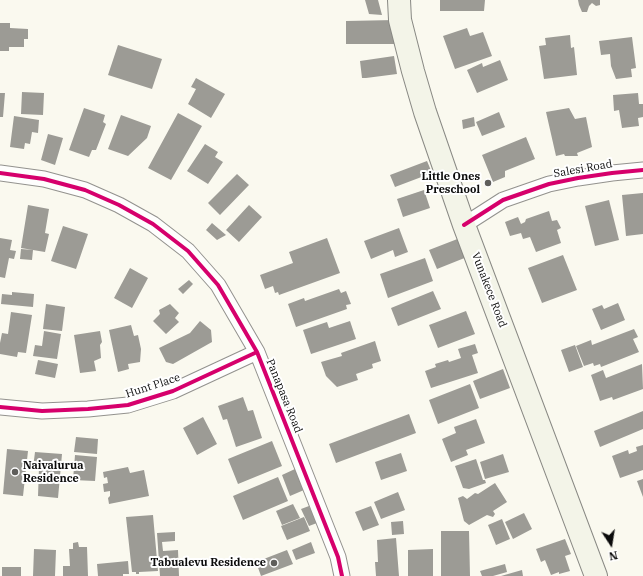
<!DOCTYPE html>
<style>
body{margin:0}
#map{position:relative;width:643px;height:576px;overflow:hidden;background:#faf9ef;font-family:"IBM Plex Serif",serif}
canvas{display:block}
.north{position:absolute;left:591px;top:524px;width:40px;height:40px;-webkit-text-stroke:3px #fff;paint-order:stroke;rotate:168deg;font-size:11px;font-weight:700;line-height:16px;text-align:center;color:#0b0b0b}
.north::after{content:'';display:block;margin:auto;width:14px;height:18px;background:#0b0b0b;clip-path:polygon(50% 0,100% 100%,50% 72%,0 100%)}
</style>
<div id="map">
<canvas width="643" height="576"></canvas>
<div class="north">N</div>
</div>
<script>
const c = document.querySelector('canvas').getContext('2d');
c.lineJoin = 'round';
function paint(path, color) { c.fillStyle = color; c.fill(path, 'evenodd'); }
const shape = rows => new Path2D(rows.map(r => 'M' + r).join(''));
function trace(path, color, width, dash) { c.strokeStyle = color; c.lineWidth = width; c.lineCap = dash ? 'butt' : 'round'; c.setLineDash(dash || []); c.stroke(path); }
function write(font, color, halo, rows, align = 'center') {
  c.font = font + ' "IBM Plex Serif",serif'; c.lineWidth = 4; c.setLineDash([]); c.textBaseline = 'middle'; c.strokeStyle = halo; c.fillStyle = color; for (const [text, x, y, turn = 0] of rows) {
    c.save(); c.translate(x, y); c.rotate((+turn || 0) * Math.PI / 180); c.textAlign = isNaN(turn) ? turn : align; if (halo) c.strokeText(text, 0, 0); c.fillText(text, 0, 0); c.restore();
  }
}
const building = shape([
 [365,0,378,0,382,15,369,14],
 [440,0,485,0,484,11,440,11],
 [578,0,600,0,600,5,596,6,592,3,589,6,587,12,582,12,579,5],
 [395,20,395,44,346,44,346,21],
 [0,23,10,23,10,28,28,29,28,39,24,39,24,47,9,47,9,51,0,51],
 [467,28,470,36,483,32,492,56,455,69,443,36],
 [570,35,571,48,574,47,577,75,544,79,539,46,546,45,545,38],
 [632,37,636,68,631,69,632,77,616,79,611,66,610,54,601,55,599,41],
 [118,45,162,59,152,89,108,75],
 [394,56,397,74,366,78,362,78,360,61],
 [500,60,508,80,477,93,467,70,482,63,483,67],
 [196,78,225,94,211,118,188,104,196,89,191,87],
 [22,92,44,93,43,115,21,114],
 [0,93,5,93,3,117,0,117],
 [638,93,639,104,643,104,643,117,638,118,639,126,622,128,619,110,614,111,613,95],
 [84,108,105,115,103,122,106,124,96,150,92,150,89,157,69,150],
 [569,108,575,119,586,117,592,147,577,153,578,156,565,156,564,154,556,156,546,112],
 [499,112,505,127,482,136,476,122],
 [178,113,202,126,171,180,148,168],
 [121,115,151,126,147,138,128,156,108,149],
 [14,116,39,120,38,133,32,132,30,144,25,143,24,149,10,147],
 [474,117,475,126,463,129,462,120],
 [48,134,63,138,55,165,41,160],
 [526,137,535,159,505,171,505,177,493,182,482,155],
 [205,144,218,152,215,157,223,162,208,184,187,171],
 [427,161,432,173,395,187,390,175],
 [237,174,249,185,220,215,208,203],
 [424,190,430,208,403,217,397,199],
 [643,193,643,234,626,236,622,195],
 [609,200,619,240,595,246,585,206],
 [28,205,49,209,45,233,49,234,45,252,21,248],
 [249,205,262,217,239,242,226,230],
 [549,211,552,221,557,220,561,228,557,230,561,243,536,252,530,237,523,239,521,233,510,236,505,222,518,217,521,224,525,222,526,219],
 [212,223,226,235,217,240,206,230],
 [63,226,88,234,76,269,51,261],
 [399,228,408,252,395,257,393,250,371,259,364,241],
 [0,238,12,240,10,250,16,251,14,259,9,258,5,278,0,277],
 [327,238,340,273,279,295,278,292,275,293,273,286,265,289,260,275,293,263,289,252],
 [460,238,467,257,437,269,429,250],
 [21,249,33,250,32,260,20,259],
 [563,255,577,290,542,303,528,268],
 [425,258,433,281,388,298,380,274],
 [130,268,148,278,132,308,114,298],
 [189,280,193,284,183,294,178,289],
 [339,289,341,293,346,291,351,304,346,305,347,309,296,327,288,304,304,298,305,301],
 [433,291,441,309,398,326,391,308],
 [12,292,34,294,33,307,1,304,2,294,12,295],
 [618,303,625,320,601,330,592,309,602,305,604,309],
 [46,304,65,307,62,331,43,329],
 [170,304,179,313,175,318,179,322,166,334,153,321,160,314,159,310],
 [466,311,475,334,438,348,429,325],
 [11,312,32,315,26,353,18,352,17,357,0,354,0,343,2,333,8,334],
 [200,321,211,330,212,342,173,364,166,362,159,348,190,333],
 [350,321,356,339,311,354,303,330,327,322,329,328],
 [131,325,134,336,138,335,141,349,140,362,128,364,129,369,118,372,109,330],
 [634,329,638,337,633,339,639,352,601,367,600,364,594,366,593,363,584,366,576,346,591,340,592,345],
 [44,331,61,334,57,359,33,356,35,345,42,346],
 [100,331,102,342,100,345,101,358,94,361,96,371,80,373,74,335],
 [375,341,381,361,372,364,373,368,356,374,358,380,337,387,326,376,321,362,342,356,341,353],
 [475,344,478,353,472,355,478,373,431,388,425,371,436,367,435,364,448,360,449,362,461,358,458,349],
 [575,345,583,367,569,372,561,350],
 [38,360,58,364,55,378,35,374],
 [642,364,643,389,613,400,612,397,600,401,591,375,603,370,606,378],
 [503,369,510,388,480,399,473,381],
 [470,384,479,408,438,424,429,400],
 [243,397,248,411,253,410,262,438,236,447,227,419,223,420,218,406],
 [643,411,643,429,600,447,594,431],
 [409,414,416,433,336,463,329,444],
 [203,417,217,444,197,455,183,428],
 [476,419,485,443,466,450,468,455,451,462,442,439,456,433,454,427],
 [76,437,98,439,97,454,74,452],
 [272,441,282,466,238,484,228,459],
 [643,445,643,470,620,478,612,456,628,450,629,454,637,451,636,447],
 [7,449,28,451,23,496,3,494],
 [35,452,62,454,58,498,38,496,39,468,33,468],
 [401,453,407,471,381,480,375,462],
 [503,454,509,472,485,479,480,462],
 [75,455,97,457,95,481,73,480],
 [476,459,483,480,485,480,486,483,469,489,463,488,455,466],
 [128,467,130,473,144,470,149,496,109,504,108,498,110,496,110,491,104,492,103,484,108,483,107,477,104,478,103,472],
 [295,469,304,490,290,496,282,475],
 [278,477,288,501,243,520,233,496],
 [643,479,643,497,637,481],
 [495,483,507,502,493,511,495,514,493,517,487,515,469,525,464,521,458,498,463,496,467,499,475,493,478,494],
 [398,492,405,510,381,519,374,502],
 [293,504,300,518,282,525,276,511],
 [309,506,317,523,309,526,301,509],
 [371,506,379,525,363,531,355,512],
 [524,513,532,529,513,539,505,522],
 [153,515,158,571,139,572,139,574,136,574,136,572,132,572,126,517],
 [304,517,310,531,287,540,281,526],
 [502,519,510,539,496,545,488,525],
 [403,521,404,534,392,535,391,522],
 [441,531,469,531,470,576,441,576],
 [175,532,175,541,162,542,163,551,178,550,179,576,160,576,157,533],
 [396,538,399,576,376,576,375,562,378,562,377,540],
 [565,539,571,554,565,556,570,571,559,574,559,572,551,575,545,560,541,562,536,549],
 [78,542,79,547,87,547,88,576,63,576,63,566,70,566,69,549,73,549,73,543],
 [311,542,315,553,296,560,292,550],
 [34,549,56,550,55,576,33,576],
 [433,549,433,576,408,576,408,550],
 [287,550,293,564,261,576,256,562],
 [128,561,129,574,123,574,123,576,98,576,97,564],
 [505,564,507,572,493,576,482,576,480,571],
 [2,567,21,567,21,576,2,576],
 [522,570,523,576,501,576]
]);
const street = shape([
 [0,173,44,179,85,190,119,205,153,224,188,251,218,285,257,352,338,557,342,576],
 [464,225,503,200,549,184,578,178,612,173,643,170],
 [0,407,42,411,88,409,128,405,173,391,257,352]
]);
const secondary = shape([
 [399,0,400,20,413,71,425,112,464,225,596,576]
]);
const cycleway = shape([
 [0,173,44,179,85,190,119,205,153,224,188,251,218,285,257,352,338,557,342,576],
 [464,225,503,200,549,184,578,178,612,173,643,170],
 [0,407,42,411,88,409,128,405,173,391,257,352]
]);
const markers = [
 [488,183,4,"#5f5e5b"],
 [15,472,4,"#5f5e5b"],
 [274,563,4,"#5f5e5b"]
];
const streetNames = [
 ["Salesi Road",583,169,-10],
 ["Vunakece Road",489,290,69],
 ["Hunt Place",153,386,-18],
 ["Panapasa Road",284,396,68]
];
const poiNames = [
 ["Little Ones",480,177],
 ["Preschool",480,190],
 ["Naivalurua",23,466,"left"],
 ["Residence",23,479,"left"],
 ["Tabualevu Residence",266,563]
];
paint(building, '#9c9b95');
trace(street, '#93928e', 17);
trace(secondary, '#898984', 24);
trace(street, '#fefefd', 15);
trace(secondary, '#f3f4e8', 22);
trace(cycleway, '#d6006c', 4);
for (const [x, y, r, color] of markers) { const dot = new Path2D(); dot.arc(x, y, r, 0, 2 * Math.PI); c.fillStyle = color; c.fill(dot); trace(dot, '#fff', 1.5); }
write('11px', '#0b0b0b', '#fff', streetNames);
write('bold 11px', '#0b0b0b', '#fff', poiNames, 'right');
</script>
